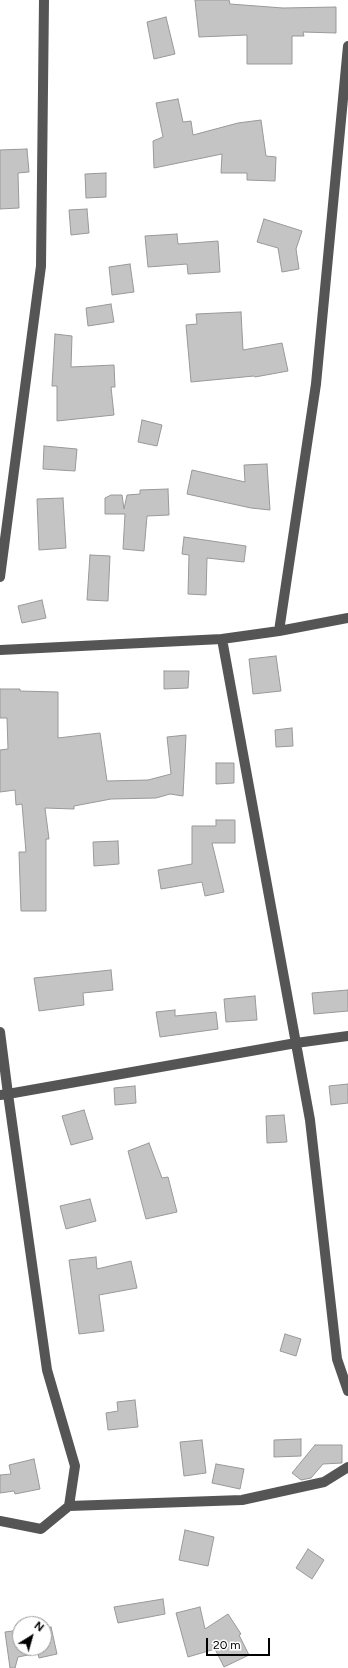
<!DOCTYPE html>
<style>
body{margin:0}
#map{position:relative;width:348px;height:1668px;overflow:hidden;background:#fff;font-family:Figtree,sans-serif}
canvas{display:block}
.north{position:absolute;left:12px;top:1616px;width:40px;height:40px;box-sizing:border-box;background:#fff;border:1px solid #999;border-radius:50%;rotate:37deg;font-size:11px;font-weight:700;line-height:16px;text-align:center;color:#000}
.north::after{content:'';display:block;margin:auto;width:14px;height:18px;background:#000;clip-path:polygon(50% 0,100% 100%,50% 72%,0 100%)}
.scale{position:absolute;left:206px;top:1638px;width:64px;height:18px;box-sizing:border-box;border:2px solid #000;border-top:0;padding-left:5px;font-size:12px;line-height:14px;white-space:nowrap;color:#000;-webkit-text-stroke:3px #fff;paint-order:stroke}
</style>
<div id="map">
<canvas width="348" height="1668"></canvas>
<div class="north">N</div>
<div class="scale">20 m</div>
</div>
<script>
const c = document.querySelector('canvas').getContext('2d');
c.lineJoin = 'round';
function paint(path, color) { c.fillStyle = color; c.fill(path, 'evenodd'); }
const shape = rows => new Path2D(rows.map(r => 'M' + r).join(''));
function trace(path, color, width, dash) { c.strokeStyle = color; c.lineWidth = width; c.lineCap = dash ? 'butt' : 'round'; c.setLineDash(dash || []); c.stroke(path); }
const building = shape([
 [195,0,229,0,230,4,283,8,336,7,336,33,303,32,304,36,292,36,292,64,247,64,247,35,199,37,195,0],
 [166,17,175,54,154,59,147,22,166,17],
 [178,99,183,122,191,121,193,135,238,123,261,120,266,156,276,157,275,181,247,180,247,173,221,173,222,154,154,168,153,141,163,137,156,103,178,99],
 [27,149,29,172,18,173,19,208,0,209,0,150,27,149],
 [106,173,106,197,86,198,85,174,106,173],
 [87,209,89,233,71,235,69,210,87,209],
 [264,219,302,231,296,249,299,269,282,272,278,248,257,242,264,219],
 [177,234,178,244,218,241,220,272,188,274,187,264,148,267,145,236,177,234],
 [130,264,134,292,112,295,109,267,130,264],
 [111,304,114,322,88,326,86,308,111,304],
 [241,312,243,350,282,343,288,371,255,377,254,376,191,382,186,325,197,324,196,314,241,312],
 [55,334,72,336,71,367,114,365,115,387,111,387,114,415,57,421,57,386,52,386,55,334],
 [142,420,162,425,157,446,138,442,142,420],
 [44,446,77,449,75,471,43,469,44,446],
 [267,464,270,510,251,508,187,494,192,470,245,482,244,465,267,464],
 [168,489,169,515,147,516,144,551,123,549,125,514,105,514,105,498,111,495,122,495,124,509,127,495,140,494,140,490,168,489],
 [63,498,66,548,39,550,37,499,63,498],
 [184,537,246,546,244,562,207,558,206,595,188,594,189,555,182,554,184,537],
 [90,555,110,556,108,601,87,600,90,555],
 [42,600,46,618,22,623,18,606,42,600],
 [276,656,281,691,253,694,249,659,276,656],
 [164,671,189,671,188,688,164,689,164,671],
 [0,689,20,689,20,691,58,692,58,738,100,733,107,781,148,780,171,774,167,737,186,735,183,796,170,794,156,798,111,799,74,806,74,809,45,808,49,839,46,839,46,911,21,911,19,852,26,852,22,804,16,805,15,790,0,792,0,750,8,749,7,718,0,718,0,689],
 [292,728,293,746,276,747,275,730,292,728],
 [216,763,234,763,234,783,216,784,216,763],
 [216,820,235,820,235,843,212,843,224,892,205,896,202,882,161,889,158,870,192,864,192,826,216,826,216,820],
 [118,841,119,864,94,866,93,842,118,841],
 [111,970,113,990,83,993,84,1005,39,1011,34,978,111,970],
 [348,990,348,1011,314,1014,312,993,348,990],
 [255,996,257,1020,226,1022,224,999,255,996],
 [175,1010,175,1016,216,1012,218,1029,160,1037,156,1012,175,1010],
 [348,1084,348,1103,331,1105,329,1086,348,1084],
 [135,1086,136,1103,115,1105,114,1088,135,1086],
 [84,1110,93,1139,71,1145,62,1116,84,1110],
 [284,1115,287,1142,267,1143,266,1116,284,1115],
 [149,1143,162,1178,168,1177,177,1212,146,1219,128,1151,149,1143],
 [90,1199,96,1221,66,1229,60,1206,90,1199],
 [96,1257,97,1269,131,1261,137,1288,99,1295,104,1331,79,1334,69,1260,96,1257],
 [285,1334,301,1339,296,1356,280,1351,285,1334],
 [135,1400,138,1427,108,1430,106,1413,118,1411,117,1402,135,1400],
 [301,1439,301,1456,274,1457,274,1440,301,1439],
 [202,1440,206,1473,184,1476,180,1442,202,1440],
 [315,1445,342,1445,342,1463,323,1464,311,1478,301,1480,292,1473,315,1445],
 [34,1459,40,1489,15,1494,14,1491,0,1493,0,1475,11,1474,9,1465,34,1459],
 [216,1464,244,1469,240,1489,212,1483,216,1464],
 [185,1530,214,1537,208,1566,179,1560,185,1530],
 [308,1549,324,1560,312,1579,296,1568,308,1549],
 [163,1599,165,1614,118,1623,114,1607,163,1599],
 [200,1607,205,1629,228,1614,241,1634,239,1635,249,1655,224,1667,215,1649,188,1657,176,1613,200,1607],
 [51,1627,57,1654,39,1658,38,1653,18,1657,15,1668,10,1668,5,1632,20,1630,20,1648,44,1648,44,1629,51,1627]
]);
const minor = shape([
 [0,577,41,266,44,0],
 [279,631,316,384,348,46],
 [222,639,310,1120,337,1359,348,1391],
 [0,650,222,639,279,631,348,618],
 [0,1032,8,1094,296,1043,348,1036],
 [0,1095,8,1094,47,1370,75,1466,69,1506,41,1529,0,1521],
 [69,1506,242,1500,324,1482,348,1467]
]);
paint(building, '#c4c4c4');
trace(building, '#999', 1);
trace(minor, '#555', 10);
</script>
